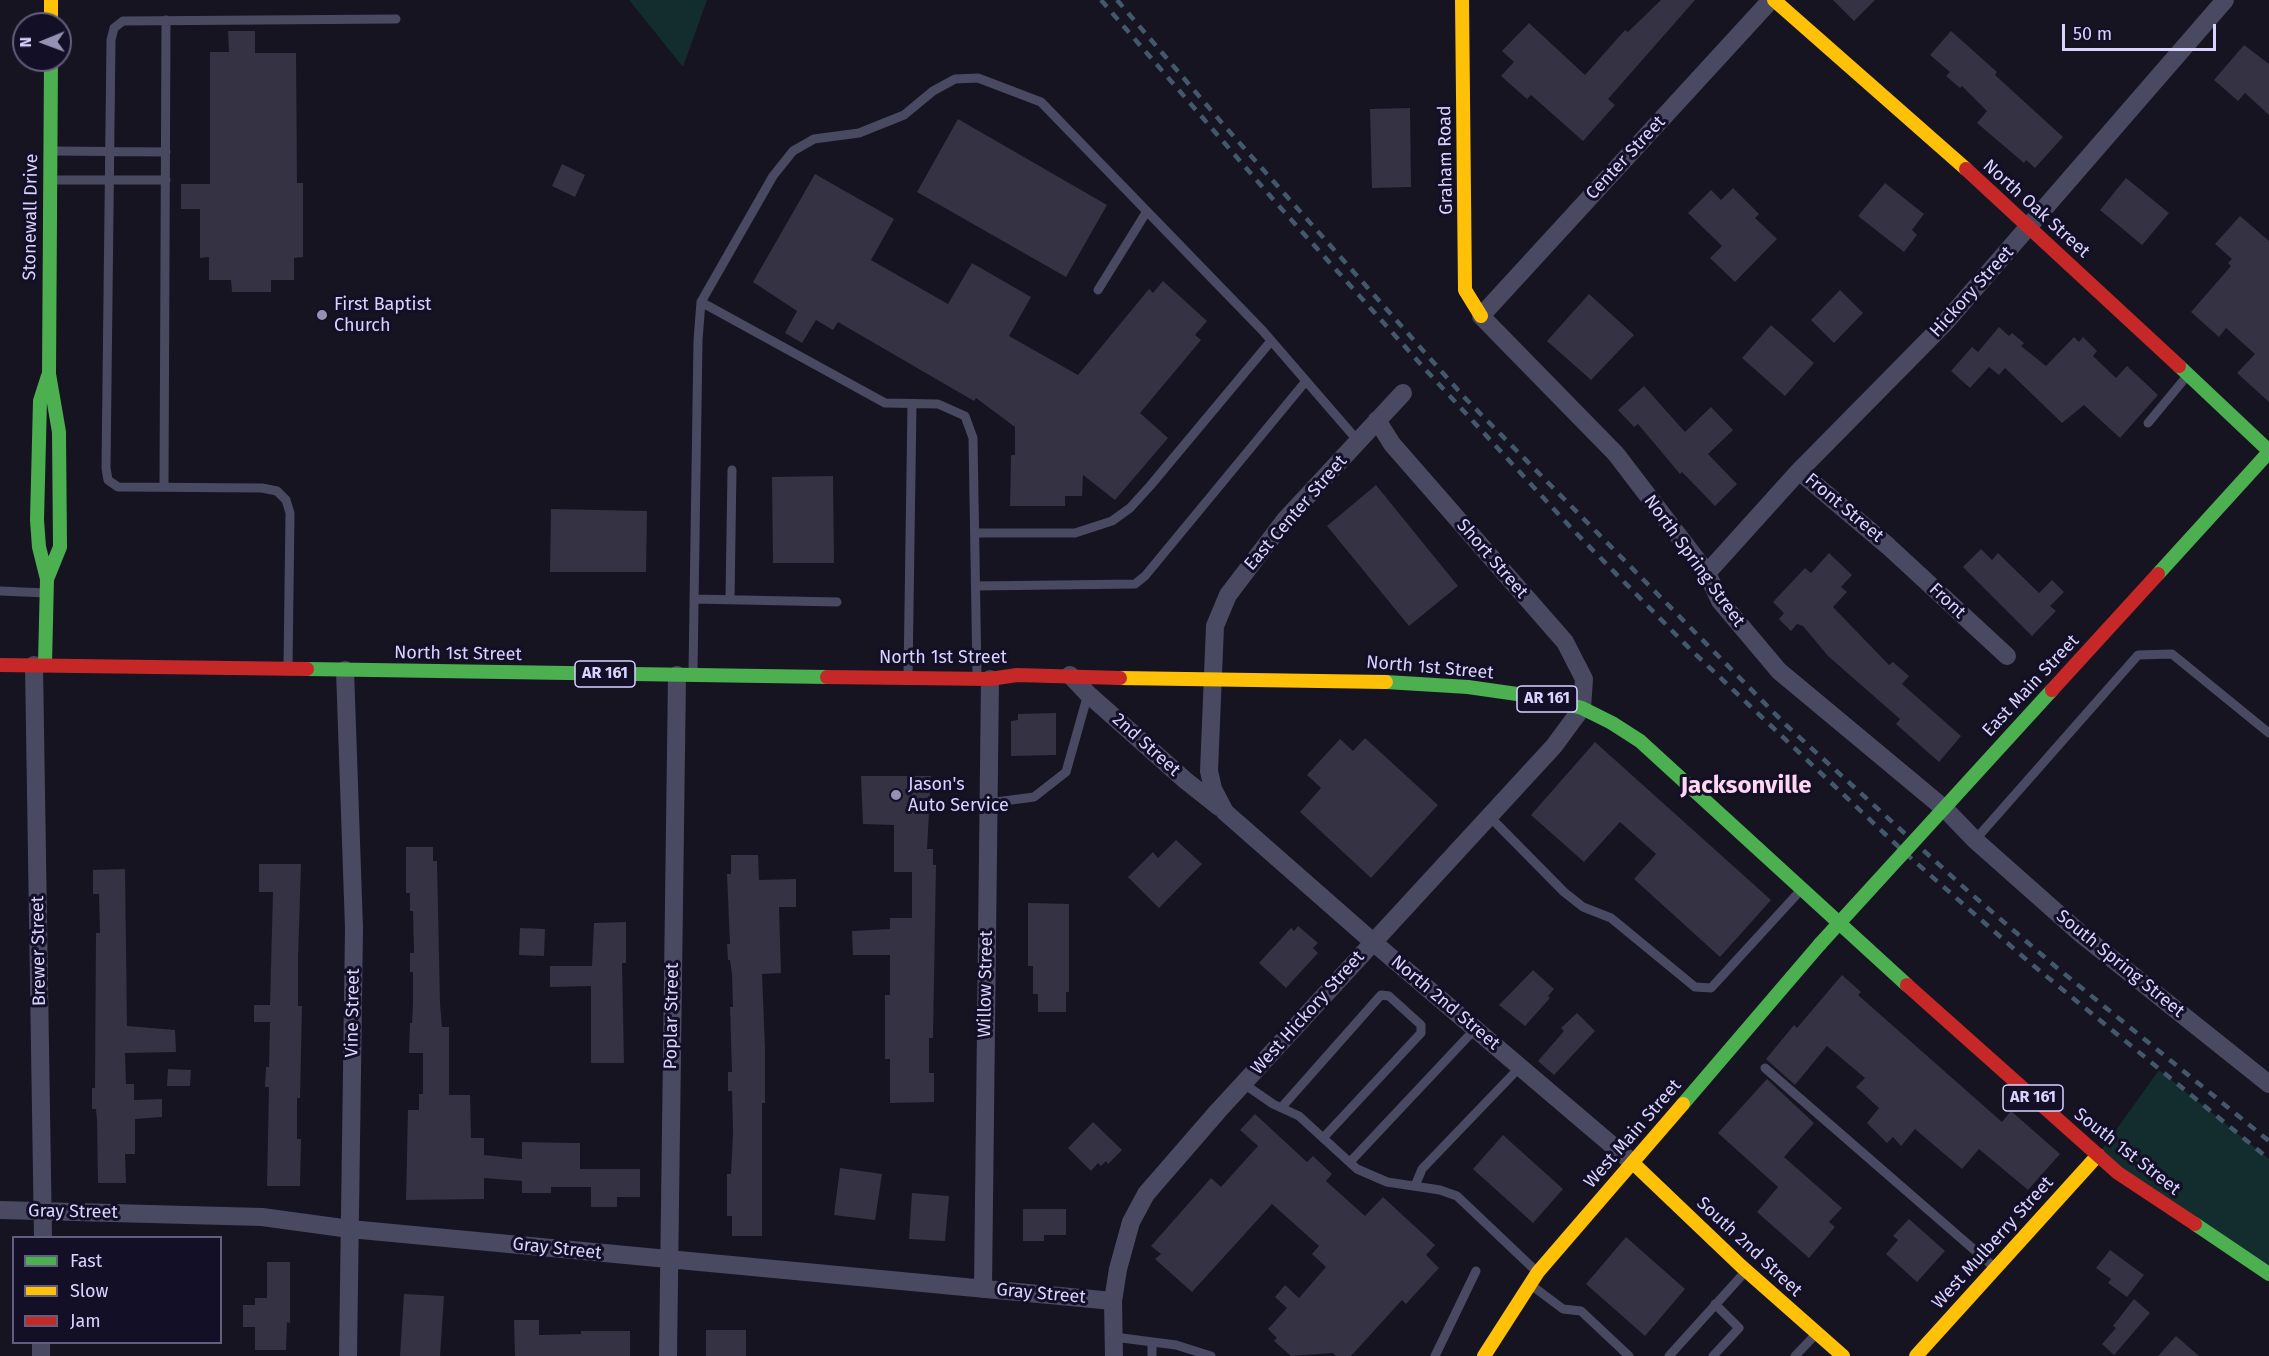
<!DOCTYPE html>
<style>
body{margin:0}
#map{position:relative;width:2269px;height:1356px;overflow:hidden;background:#161421;font-family:"Fira Sans",sans-serif}
canvas{display:block}
.legend{position:absolute;left:12px;top:1236px;width:210px;height:108px;box-sizing:border-box;background:#130f26;border:2px solid #625e7d;margin:0;padding:8px 10px;list-style:none;font-size:18px;color:#d9d4ff}
.legend li{display:flex;align-items:center;gap:12px;height:30px}
.legend b{width:30px;border:2px solid #625e7d}
.north{position:absolute;left:12px;top:12px;width:60px;height:60px;box-sizing:border-box;background:#130f26;border:2px solid #625e7d;border-radius:50%;rotate:269deg;font-size:16px;font-weight:700;line-height:24px;text-align:center;color:#d9d4ff}
.north::after{content:'';display:block;margin:auto;width:21px;height:27px;background:#9591b1;clip-path:polygon(50% 0,100% 100%,50% 72%,0 100%)}
.scale{position:absolute;left:2062px;top:24px;width:154px;height:27px;box-sizing:border-box;border:3px solid #d9d4ff;border-top:0;padding-left:8px;font-size:18px;line-height:21px;white-space:nowrap;color:#d9d4ff;-webkit-text-stroke:4px #130f26;paint-order:stroke}
</style>
<div id="map">
<canvas width="2269" height="1356"></canvas>
<ul class="legend">
<li><b style="height:8px;background:#4caf50"></b>Fast</li>
<li><b style="height:8px;background:#ffc107"></b>Slow</li>
<li><b style="height:8px;background:#c62828"></b>Jam</li>
</ul>
<div class="north">N</div>
<div class="scale">50 m</div>
</div>
<script>
const c = document.querySelector('canvas').getContext('2d');
c.lineJoin = 'round';
function paint(path, color) { c.fillStyle = color; c.fill(path, 'evenodd'); }
const shape = rows => new Path2D(rows.map(r => 'M' + r).join(''));
function trace(path, color, width, dash) { c.strokeStyle = color; c.lineWidth = width; c.lineCap = dash ? 'butt' : 'round'; c.setLineDash(dash || []); c.stroke(path); }
function write(font, color, halo, rows, align = 'center') {
  c.font = font + ' "Fira Sans",sans-serif'; c.lineWidth = 6; c.setLineDash([]); c.textBaseline = 'middle'; c.strokeStyle = halo; c.fillStyle = color; for (const [text, x, y, turn = 0] of rows) {
    c.save(); c.translate(x, y); c.rotate((+turn || 0) * Math.PI / 180); c.textAlign = isNaN(turn) ? turn : align; if (halo) c.strokeText(text, 0, 0); c.fillText(text, 0, 0); c.restore();
  }
}
const green = shape([
 [629,0,707,0,683,67],
 [2159,1070,2269,1159,2269,1274,2098,1155]
]);
const building = shape([
 [1661,0,1695,0,1608,99,1615,105,1583,141,1531,95,1527,99,1501,76,1514,62,1502,51,1529,23,1585,75,1625,30,1628,32],
 [1833,0,1875,0,1854,21],
 [228,31,255,31,255,53,296,53,297,183,303,183,303,257,294,258,294,280,271,280,271,292,232,292,231,280,209,280,209,257,200,258,200,209,181,209,181,184,210,184,210,52,229,52],
 [1951,31,1997,72,1995,75,2063,137,2035,168,2026,160,2024,163,1977,123,1987,111,1962,86,1960,88,1946,76,1950,72,1930,55],
 [2244,45,2269,64,2269,115,2245,93,2238,101,2214,80],
 [1410,108,1411,187,1372,188,1370,109],
 [958,119,1107,205,1066,277,917,192],
 [562,164,585,175,575,197,552,186],
 [815,174,894,219,871,260,948,304,972,263,1031,297,1009,336,1078,375,1149,289,1153,293,1163,281,1207,321,1195,335,1201,340,1140,413,1168,438,1115,500,1083,475,1082,496,1065,496,1065,506,1010,506,1011,455,1015,455,1015,427,976,398,974,401,838,322,833,330,816,320,802,343,785,333,797,311,753,282],
 [2126,178,2169,213,2142,245,2100,210],
 [1885,183,1924,214,1912,230,1917,235,1904,252,1858,216],
 [1733,188,1759,214,1755,218,1777,239,1735,282,1710,258,1722,246,1688,213,1711,190,1721,200],
 [2240,216,2269,241,2269,402,2237,373,2255,354,2226,328,2219,337,2191,312,2231,266,2228,263,2232,259,2215,244],
 [1840,290,1863,313,1834,343,1811,320],
 [1589,294,1634,335,1591,380,1547,341],
 [1771,325,1814,363,1785,396,1742,358],
 [1999,327,2009,336,2012,333,2024,343,2021,346,2046,366,2074,337,2079,342,2083,337,2097,351,2093,356,2116,378,2127,366,2158,395,2120,438,2084,405,2062,423,2005,368,1999,375,1989,367,1970,388,1951,371,1972,347,1978,352],
 [1644,386,1685,432,1711,407,1733,430,1708,454,1737,484,1715,506,1682,472,1680,474,1638,424,1634,427,1618,410],
 [833,476,834,563,773,563,772,477],
 [1376,485,1458,586,1409,626,1327,526],
 [551,509,647,511,646,572,550,572],
 [1981,549,1992,560,1998,553,2039,593,2052,580,2064,592,2050,606,2056,611,2032,636,1963,567],
 [1829,553,1852,575,1841,587,1847,592,1833,607,1889,665,1893,662,1909,676,1902,684,1961,736,1939,762,1896,724,1900,719,1828,656,1803,626,1797,624,1791,631,1779,619,1784,613,1773,602,1805,568,1811,573],
 [1056,713,1056,755,1011,756,1011,721,1018,720,1018,714],
 [1365,738,1438,805,1371,878,1300,812,1321,788,1307,775,1340,739,1353,751],
 [1595,742,1771,900,1720,957,1634,879,1656,854,1620,822,1584,862,1531,815],
 [861,776,931,776,927,849,933,849,933,865,936,865,933,1038,929,1038,929,1073,934,1073,934,1102,890,1103,890,1059,885,1059,885,995,890,995,890,955,853,955,852,931,890,929,890,918,912,918,912,872,894,872,894,825,863,824],
 [1176,840,1202,864,1159,908,1128,877,1153,852,1158,858],
 [406,847,433,847,433,861,437,861,440,1003,442,1027,449,1027,449,1095,470,1095,471,1138,484,1138,484,1155,522,1159,522,1142,580,1143,580,1169,640,1169,640,1197,617,1197,617,1207,591,1207,591,1187,551,1187,551,1193,522,1193,522,1181,484,1178,484,1199,406,1200,408,1110,419,1110,419,1094,423,1094,423,1053,409,1053,410,1023,412,1023,413,1003,413,972,410,972,410,953,414,953,413,911,410,911,410,893,406,893],
 [731,855,758,855,759,880,796,879,796,907,779,907,781,973,762,974,765,1049,765,1103,762,1103,762,1236,732,1236,732,1216,727,1216,727,1174,731,1174,733,1132,732,1091,728,1091,728,1072,732,1072,730,1007,733,1007,732,974,730,960,728,960,727,944,730,944,727,874,731,874],
 [259,864,301,864,298,959,298,1006,302,1006,300,1098,297,1098,297,1139,301,1139,300,1186,267,1186,269,1087,265,1087,266,1067,269,1067,270,1022,254,1022,254,1005,270,1005,273,892,259,892],
 [125,869,127,1026,175,1030,176,1052,125,1053,126,1084,134,1084,134,1100,162,1099,162,1117,135,1119,135,1154,125,1154,126,1183,98,1183,97,1120,96,1109,92,1109,92,1088,95,1088,96,933,100,933,99,894,93,894,93,870],
 [1028,903,1069,904,1069,992,1066,992,1066,1012,1038,1012,1038,994,1033,994,1033,966,1028,966],
 [626,922,626,963,622,963,624,1063,591,1063,591,986,550,987,550,966,592,966,594,923],
 [1298,926,1318,943,1313,948,1318,953,1286,988,1259,963,1291,928,1294,931],
 [520,928,545,929,544,956,519,955],
 [1533,970,1554,989,1548,996,1550,998,1525,1026,1499,1005],
 [1842,975,1861,992,1858,995,2002,1122,2011,1111,2060,1154,2028,1190,1979,1149,1962,1169,1915,1129,1901,1146,1893,1137,1887,1143,1867,1123,1879,1108,1856,1087,1865,1078,1827,1046,1795,1085,1766,1059,1794,1025,1797,1028],
 [1577,1013,1595,1031,1554,1075,1538,1061,1564,1031,1561,1028],
 [168,1069,191,1070,190,1086,167,1086],
 [1767,1079,1814,1123,1784,1157,1842,1208,1829,1222,1835,1227,1809,1258,1757,1212,1778,1187,1718,1133],
 [1255,1114,1307,1162,1313,1156,1332,1174,1326,1181,1365,1216,1383,1197,1435,1245,1426,1255,1439,1268,1406,1304,1402,1300,1351,1356,1336,1356,1333,1353,1291,1356,1274,1341,1277,1338,1268,1329,1287,1308,1275,1297,1285,1285,1299,1298,1326,1267,1312,1254,1319,1246,1272,1204,1192,1292,1155,1259,1161,1254,1151,1246,1211,1178,1221,1187,1258,1146,1240,1130],
 [1093,1122,1122,1150,1108,1164,1106,1161,1101,1166,1098,1163,1091,1171,1068,1148],
 [1503,1135,1563,1189,1533,1223,1473,1169],
 [840,1168,882,1174,875,1220,834,1215],
 [912,1193,949,1196,945,1241,909,1239],
 [1023,1209,1066,1209,1066,1235,1044,1235,1044,1241,1023,1241],
 [1909,1219,1945,1251,1917,1282,1886,1254,1898,1240,1893,1236],
 [1626,1237,1685,1289,1645,1336,1586,1284],
 [2110,1250,2144,1275,2127,1297,2108,1283,2111,1279,2096,1268],
 [267,1262,290,1262,290,1323,287,1322,286,1350,255,1350,255,1327,243,1327,243,1305,255,1305,255,1298,267,1298],
 [404,1294,444,1296,440,1356,400,1356],
 [2134,1299,2150,1313,2114,1355,2102,1344,2116,1328,2113,1326],
 [514,1320,539,1320,539,1335,581,1334,581,1331,630,1331,630,1356,515,1356],
 [706,1330,746,1330,746,1356,706,1356],
 [2176,1336,2199,1356,2158,1356]
]);
const lane = shape([
 [53,151,166,152],
 [52,180,166,180],
 [1098,290,1147,211],
 [701,302,885,403,938,404,965,416,973,438,977,676],
 [2148,423,2187,376],
 [164,487,166,20],
 [975,533,1075,533,1112,521,1130,508,1150,486,1271,341],
 [976,586,1135,584,1145,576,1306,381],
 [0,591,47,593],
 [694,599,837,602],
 [730,599,732,470],
 [288,667,290,513,286,500,277,491,262,488,118,487,108,480,106,468,111,40,114,28,123,21,396,19],
 [693,671,698,340,701,302,773,176,793,151,814,139,859,133,904,115,933,91,955,79,978,78,1041,102,1262,330,1358,441],
 [908,676,912,404],
 [988,803,1034,797,1066,772,1088,694],
 [1489,816,1564,892,1583,907,1611,918,1695,987,1711,988,1800,891],
 [1975,840,2138,655,2172,654,2269,733],
 [1765,1068,1994,1267],
 [1244,1084,1273,1104,1299,1116,1357,1169,1387,1182,1440,1190,1457,1196,1536,1271],
 [1281,1108,1381,995,1389,996,1421,1025,1421,1033,1323,1138],
 [1350,1162,1476,1028],
 [1415,1186,1422,1169,1520,1067],
 [1531,1285,1563,1309,1581,1311,1629,1356],
 [1114,1337,1176,1345,1211,1356],
 [1152,1356,1152,1342],
 [1435,1356,1476,1271],
 [1669,1356,1745,1272],
 [1713,1356,1739,1328,1715,1304],
 [1795,1356,1817,1333]
]);
const street = shape([
 [1771,0,1481,316,1616,454,1707,573,1720,601,1779,671,1946,810,1975,840,2081,934,2269,1084],
 [1403,393,1285,520,1228,595,1215,626,1209,771,1213,789,1225,812,1373,942,1633,1163],
 [1799,471,1888,546,2007,656],
 [1707,573,1799,471,1944,324,2225,0],
 [34,665,43,1238],
 [345,670,354,928,348,1356],
 [1070,675,1088,694,1185,780,1219,807],
 [0,1210,262,1217,350,1229,1113,1301],
 [983,1289,990,679],
 [41,1356,41,1342],
 [668,1356,677,675],
 [1114,1356,1113,1301,1118,1269,1131,1222,1146,1194,1218,1111,1554,746,1582,708,1584,679,1565,642,1392,444,1377,420]
]);
const fast = shape([
 [2179,366,2269,451],
 [2158,574,2269,452],
 [47,579,60,547,59,432,49,374,51,60],
 [45,664,47,579,39,547,37,520,40,401,48,376],
 [307,669,827,677],
 [1386,682,1468,687,1545,698,1582,708,1612,723,1640,741,1907,985],
 [1683,1104,1820,944],
 [2195,1224,2269,1274]
]);
const slow = shape([
 [51,0,51,24],
 [1462,0,1465,290,1481,316],
 [1774,0,1966,169],
 [1120,678,1386,682],
 [1633,1163,1741,1266,1843,1356],
 [1484,1356,1538,1272,1683,1104],
 [1916,1356,2098,1155]
]);
const jam = shape([
 [1966,169,2179,366],
 [0,665,307,669],
 [827,677,990,679,1017,675,1120,678],
 [1907,985,2118,1173,2195,1224]
]);
const rail = shape([
 [1101,0,1278,205,1425,369,1573,530,1690,649,1904,852,2029,962,2269,1159],
 [1117,0,1222,123,1465,398,1786,725,1969,892,2056,967,2269,1141]
]);
const fastBridge = shape([
 [1820,944,2052,690]
]);
const jamBridge = shape([
 [2052,690,2158,574]
]);
const markers = [
 [322,315,6,"#9591b1"],
 [896,795,6,"#9591b1"]
];
const shields = [
 [605,674,60],
 [1547,699,60],
 [2033,1098,60]
];
const shieldNames = [
 ["AR 161",605,674],
 ["AR 161",1547,699],
 ["AR 161",2033,1098]
];
const streetNames = [
 ["Center Street",1626,158,-47],
 ["Graham Road",1446,160,-91],
 ["North Oak Street",2036,209,42],
 ["Stonewall Drive",31,217,-89],
 ["Hickory Street",1972,292,-48],
 ["Front Street",1844,508,40],
 ["East Center Street",1296,513,-49],
 ["Short Street",1492,559,49],
 ["North Spring Street",1694,561,54],
 ["Front",1947,601,43],
 ["North 1st Street",458,654,1],
 ["North 1st Street",943,658],
 ["North 1st Street",1430,668,5],
 ["East Main Street",2031,686,-47],
 ["2nd Street",1146,745,42],
 ["Brewer Street",39,951,-91],
 ["South Spring Street",2120,964,39],
 ["Willow Street",986,984,-89],
 ["North 2nd Street",1445,1003,40],
 ["Vine Street",353,1013,-89],
 ["West Hickory Street",1308,1013,-48],
 ["Poplar Street",672,1016,-89],
 ["West Main Street",1633,1134,-49],
 ["South 1st Street",2127,1152,38],
 ["Gray Street",73,1212,1],
 ["West Mulberry Street",1993,1243,-48],
 ["South 2nd Street",1749,1247,43],
 ["Gray Street",557,1249,6],
 ["Gray Street",1041,1294,5]
];
const poiNames = [
 ["First Baptist",334,305],
 ["Church",334,326],
 ["Jason's",908,785],
 ["Auto Service",908,806]
];
const districtNames = [
 ["Jacksonville",1746,786]
];
paint(green, '#132c2d');
paint(building, '#343243');
trace(lane, '#4a4962', 9);
trace(street, '#4a4962', 18);
trace(fast, '#4caf50', 14);
trace(slow, '#ffc107', 14);
trace(jam, '#c62828', 14);
trace(rail, '#43596b', 4.5, [9, 8]);
trace(fastBridge, '#4caf50', 14);
trace(jamBridge, '#c62828', 14);
for (const [x, y, r, color] of markers) { const dot = new Path2D(); dot.arc(x, y, r, 0, 2 * Math.PI); c.fillStyle = color; c.fill(dot); trace(dot, '#130f26', 2); }
for (const [x, y, w] of shields) { const box = new Path2D(); box.roundRect(x - w / 2, y - 13, w, 26, 4.5); c.fillStyle = '#130f26'; c.fill(box); trace(box, '#d9d4ff', 1.5); }
write('bold 16px', '#d9d4ff', null, shieldNames);
write('18px', '#d9d4ff', '#130f26', streetNames);
write('18px', '#d9d4ff', '#130f26', poiNames, 'left');
write('bold 24px', '#ffd6f0', '#130f26', districtNames);
</script>
